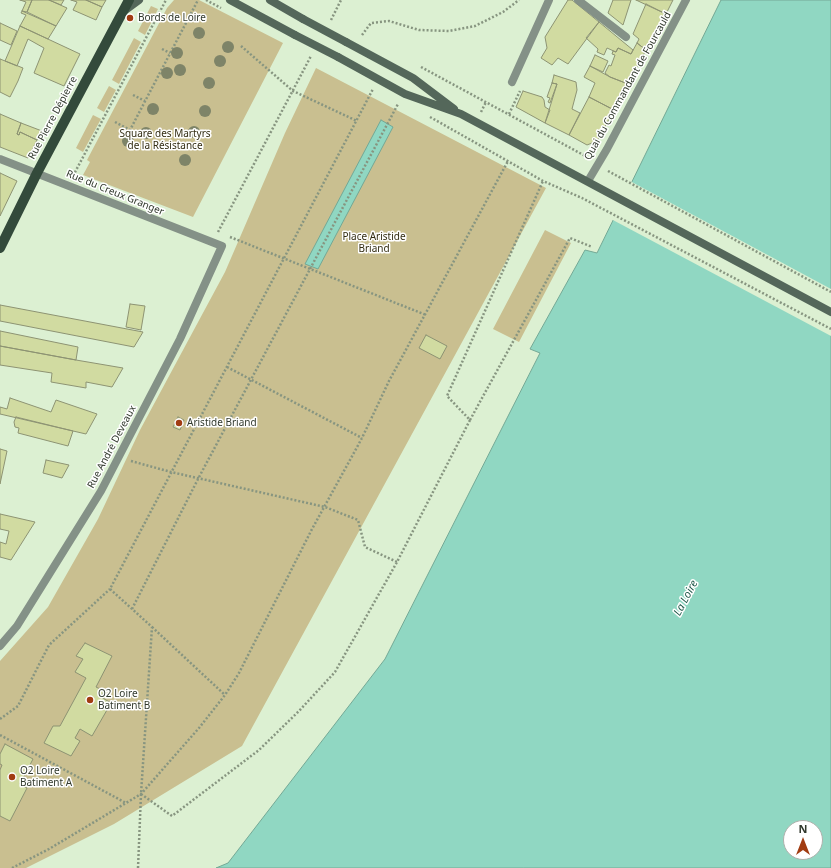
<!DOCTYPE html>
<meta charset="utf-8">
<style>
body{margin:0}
#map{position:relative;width:831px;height:868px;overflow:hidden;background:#dcf0d2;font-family:"Noto Sans",sans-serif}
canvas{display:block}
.north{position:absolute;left:783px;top:820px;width:40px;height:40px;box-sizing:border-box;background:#fff;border:1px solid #adb0ab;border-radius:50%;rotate:0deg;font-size:11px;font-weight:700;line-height:16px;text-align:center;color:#31392d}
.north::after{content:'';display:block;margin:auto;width:14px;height:18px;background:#a13c12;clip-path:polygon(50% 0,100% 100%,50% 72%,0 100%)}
</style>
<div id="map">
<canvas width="831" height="868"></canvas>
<div class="north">N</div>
</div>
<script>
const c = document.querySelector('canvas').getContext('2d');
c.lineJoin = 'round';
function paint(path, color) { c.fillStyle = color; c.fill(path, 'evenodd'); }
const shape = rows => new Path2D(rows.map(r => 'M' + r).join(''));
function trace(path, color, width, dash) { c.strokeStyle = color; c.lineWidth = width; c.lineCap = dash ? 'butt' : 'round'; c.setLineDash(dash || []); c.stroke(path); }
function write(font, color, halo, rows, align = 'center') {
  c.font = font + ' "Noto Sans",sans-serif'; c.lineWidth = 3; c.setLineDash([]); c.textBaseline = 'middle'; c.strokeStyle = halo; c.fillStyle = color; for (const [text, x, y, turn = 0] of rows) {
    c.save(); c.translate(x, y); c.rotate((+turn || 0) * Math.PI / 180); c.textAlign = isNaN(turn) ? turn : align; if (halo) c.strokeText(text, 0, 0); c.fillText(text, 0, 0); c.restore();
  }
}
const green = shape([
 [174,0,199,0,283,43,193,217,83,175,90,162,87,160,167,8],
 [151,6,158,9,145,35,138,31],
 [134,38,141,42,119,84,112,80],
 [316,68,546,188,242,746,114,824,26,868,0,868,0,661,48,607,98,519,140,430,225,272,285,133],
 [109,86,116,90,104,112,97,108],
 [93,115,101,119,83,152,76,148],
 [545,230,571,243,519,342,493,329]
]);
const water = shape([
 [721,0,831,0,831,868,216,868,228,863,385,659,540,353,530,349,585,250,597,253,721,0],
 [791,828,815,828,815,852,791,852,791,828],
 [381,120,393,127,318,269,305,264,381,120]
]);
const pier = shape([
 [630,181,831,289,831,336,611,219]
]);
const building = shape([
 [20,0,32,0,27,12,22,11,26,2,20,0],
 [32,0,49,0,67,8,56,26,27,12,32,0],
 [49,0,64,0,61,5,49,0],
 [71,0,86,0,102,7,96,20,73,10,77,2,71,0],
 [86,0,106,0,102,7,86,0],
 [568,0,572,0,599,22,568,64,558,58,552,65,541,58,547,48,545,37,568,0],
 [613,0,631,0,623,25,608,13,613,0],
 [636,0,673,0,666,14,636,0],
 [646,4,666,14,646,50,637,43,639,39,633,34,646,4],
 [22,11,56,26,48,39,20,26,26,15,21,13,22,11],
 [599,22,633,50,631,54,618,48,616,52,607,48,604,55,597,52,598,49,586,38,599,22],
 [0,23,17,31,11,45,0,40,0,23],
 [20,26,80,54,64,86,34,73,44,48,28,39,17,66,5,61,20,26],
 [637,43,646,50,628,84,610,77,605,73,609,65,611,66,615,55,612,54,613,51,616,52,618,48,631,54,637,43],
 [595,55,608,61,603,72,590,66,595,55],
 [0,59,23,68,18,81,10,97,0,92,0,59],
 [590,66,610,77,628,84,614,110,589,97,595,83,584,77,590,66],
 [554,75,576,82,577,90,572,109,580,113,569,135,545,123,557,84,552,83,554,75],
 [552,83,557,84,550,103,548,102,550,98,547,97,552,83],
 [523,91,542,97,544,100,545,107,550,110,545,123,516,107,523,91],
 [589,97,614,110,597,141,587,145,569,135,589,97],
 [0,114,21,123,17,134,19,135,20,132,37,140,28,158,0,147,0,114],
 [21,123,42,131,37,140,20,132,19,135,17,134,21,123],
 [0,173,17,181,0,216,0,173],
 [130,304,145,306,141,330,126,327,130,304],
 [0,305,143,332,134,347,0,321,0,305],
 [0,331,78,347,76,360,0,346,0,331],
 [426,335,447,346,440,359,419,348,426,335],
 [0,346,76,360,123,368,112,387,86,382,86,388,51,382,52,373,0,365,0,346],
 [10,398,51,412,56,400,97,414,86,434,0,414,0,407,7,409,10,398],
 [16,417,73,431,68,446,18,433,19,428,15,427,14,422,16,417],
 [178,417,184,420,180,430,173,427,178,417],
 [0,449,7,451,0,484,0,449],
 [46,460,69,465,62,478,43,473,46,460],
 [0,514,35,522,11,560,0,557,0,542,6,544,9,531,0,529,0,514],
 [85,643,112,656,96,687,104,691,101,697,111,703,92,736,80,729,75,738,80,741,71,756,44,743,53,726,60,726,86,678,75,672,83,659,76,656,85,643],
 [5,744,33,759,20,784,27,788,10,821,0,816,0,770,2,765,0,764,0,754,5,744]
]);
const path = shape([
 [206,0,221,8],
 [331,20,341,0],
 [362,35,371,23,389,21,419,30,449,31,475,26,503,12,519,0],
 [241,46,293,91,357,121],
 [162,49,170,53],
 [421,67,589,158],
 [133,95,145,101],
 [481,112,486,102],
 [509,114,520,91],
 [430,117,543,181,582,198,831,329],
 [115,122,130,130,198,0],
 [608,171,831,292],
 [73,176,166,0],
 [218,232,311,56],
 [230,237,426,315],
 [227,367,362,438],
 [470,420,570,238,592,247],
 [131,461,171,472,325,507,358,520,365,547,397,562],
 [132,609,198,479,398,104],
 [152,627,225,695],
 [0,719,18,706,49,645,110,589],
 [0,735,126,803],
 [141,794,172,816,259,750,299,711,335,672,397,562,470,420,447,396,543,181],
 [12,868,49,849,141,794,199,728,225,695,239,673,311,531,362,438,389,381,508,161],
 [138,868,141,794,152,627,110,589,373,89]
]);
const minor = shape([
 [578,0,626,37],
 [512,82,549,0],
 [0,159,222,246,180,339,101,491,17,626,0,646],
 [588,181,607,149,686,0]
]);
const secondary = shape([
 [230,0,295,35],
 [270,0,303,19],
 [124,11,139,0],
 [346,42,413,78,454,109],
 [338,57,405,94,461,114,831,312]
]);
const primary = shape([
 [0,248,37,173,129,0]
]);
const secondaryBridge = shape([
 [303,19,346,42],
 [295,35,338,57]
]);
const trees = [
 [199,33],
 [228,47],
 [177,53],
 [220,61],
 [180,70],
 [167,73],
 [209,83],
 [153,109],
 [205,111],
 [194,132],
 [146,133],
 [128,141],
 [185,160]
];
const markers = [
 [130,18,4,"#a13c12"],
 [179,423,4,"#a13c12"],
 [90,700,4,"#a13c12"],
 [12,777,4,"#a13c12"]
];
const poiNames = [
 ["Bords de Loire",138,18],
 ["Aristide Briand",187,423],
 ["O2 Loire",98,694],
 ["Batiment B",98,706],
 ["O2 Loire",20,771],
 ["Batiment A",20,783]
];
const streetNames = [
 ["Quai du Commandant de Fourcauld",628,86,-61],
 ["Rue Pierre Dépierre",53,118,-62],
 ["Rue du Creux Granger",115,193,22],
 ["Rue André Deveaux",112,447,-62]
];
const parkNames = [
 ["Square des Martyrs",165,134],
 ["de la Résistance",165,146],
 ["Place Aristide",374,237],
 ["Briand",374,249]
];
const waterNames = [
 ["La Loire",686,598,-62]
];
paint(green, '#c9bf90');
paint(water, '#90d7c2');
trace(water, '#74a895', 1);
paint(pier, '#dcf0d2');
paint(building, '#d1dba1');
trace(building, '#8d9373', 1);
trace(path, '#879580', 2.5, [2, 2]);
trace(minor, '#849187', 8);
trace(secondary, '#54675a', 8);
trace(primary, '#334a3b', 10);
trace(secondaryBridge, '#54675a', 8);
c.fillStyle = '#7e8468';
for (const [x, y] of trees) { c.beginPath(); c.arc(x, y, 6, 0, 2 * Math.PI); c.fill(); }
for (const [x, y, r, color] of markers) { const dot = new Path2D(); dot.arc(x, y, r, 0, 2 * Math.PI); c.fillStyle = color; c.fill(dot); trace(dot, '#fff', 1.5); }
write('10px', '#31392d', '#fff', poiNames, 'left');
write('10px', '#31392d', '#fff', streetNames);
write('10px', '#322c12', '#fff', parkNames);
write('italic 11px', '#1d5748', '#fff', waterNames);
</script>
